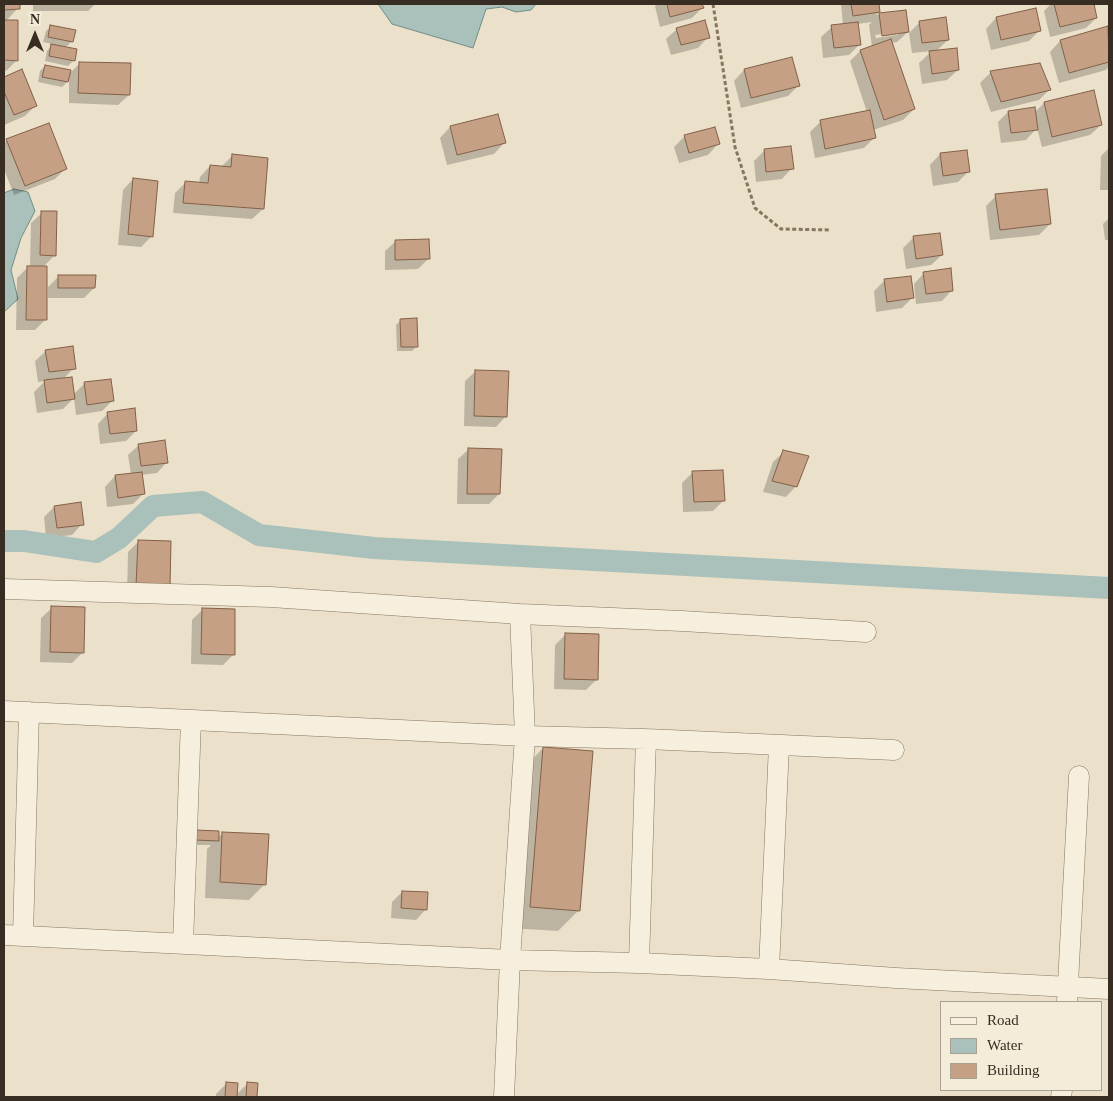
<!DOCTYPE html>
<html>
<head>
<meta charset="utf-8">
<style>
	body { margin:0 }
	#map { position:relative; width:1113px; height:1101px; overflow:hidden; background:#ebe1ca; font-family:"Times New Roman",serif }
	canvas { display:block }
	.frame { position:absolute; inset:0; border:5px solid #382d22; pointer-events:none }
	.legend { position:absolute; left:940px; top:1001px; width:162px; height:90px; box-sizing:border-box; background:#f3ecd9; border:1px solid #a8a090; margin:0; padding:6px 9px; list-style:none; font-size:15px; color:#382d22 }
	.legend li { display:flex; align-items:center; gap:10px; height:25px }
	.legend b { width:25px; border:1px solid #a8a090 }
	.north { position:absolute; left:10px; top:10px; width:50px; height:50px; -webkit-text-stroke:4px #f3ecd9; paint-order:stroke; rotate:0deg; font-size:14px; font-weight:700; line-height:20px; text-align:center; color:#382d22 }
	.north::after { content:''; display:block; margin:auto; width:18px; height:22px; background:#382d22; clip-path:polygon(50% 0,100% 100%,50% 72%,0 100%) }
</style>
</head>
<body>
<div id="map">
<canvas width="1113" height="1101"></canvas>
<div class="frame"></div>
<ul class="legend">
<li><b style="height:6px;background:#f6efdd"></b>Road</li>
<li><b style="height:14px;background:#aac0ba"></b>Water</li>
<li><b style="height:14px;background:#c5a084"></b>Building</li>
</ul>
<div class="north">N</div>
</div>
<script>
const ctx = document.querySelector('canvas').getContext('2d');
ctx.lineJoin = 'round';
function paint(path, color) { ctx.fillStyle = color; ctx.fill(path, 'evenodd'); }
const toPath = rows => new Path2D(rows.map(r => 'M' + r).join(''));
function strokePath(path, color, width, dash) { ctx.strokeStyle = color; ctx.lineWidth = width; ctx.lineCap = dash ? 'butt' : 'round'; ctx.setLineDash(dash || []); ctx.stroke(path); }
const water = toPath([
	[378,4,536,4,531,10,516,12,502,7,486,9,473,48,392,24,378,4],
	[14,189,28,192,35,211,21,238,11,270,18,299,4,312,4,193,14,189]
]);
paint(water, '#aac0ba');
strokePath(water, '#718e87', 1);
paint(toPath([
	[4,4,19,4,18,8,6,21,17,60,6,71,4,70],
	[33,4,95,4,88,11,33,11],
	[657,4,701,4,702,8,692,18,660,27,655,6],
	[841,4,878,4,879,12,876,15,905,11,908,32,897,42,891,43,914,109,903,120,873,130,874,138,864,148,815,158,810,132,820,122,867,112,850,61,860,51,872,47,869,25,872,22,857,24,860,44,849,55,823,58,821,37,832,27,843,25],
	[898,32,898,35,876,38,875,35],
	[1051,4,1093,4,1096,18,1086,28,1050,37,1044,11],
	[996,18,1039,31,1029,41,991,50,986,29],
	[920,22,948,40,935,52,958,70,947,80,922,84,919,63,932,51,912,53,909,33],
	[51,26,72,41,65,48,73,61,68,66,45,61,47,51,53,44,43,42,46,31],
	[1107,27,1109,35,1109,66,1106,70,1059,83,1050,52,1060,41],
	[677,29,708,37,698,48,671,55,666,39],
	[80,63,129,95,118,105,69,103,69,80,62,87,38,82,40,71,45,66,68,75],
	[744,70,798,86,788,96,741,108,734,81],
	[21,71,36,105,25,116,4,125,4,79],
	[991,72,1049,90,1039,100,991,112,980,83],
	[1044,103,1101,125,1090,135,1042,147,1037,128,1026,140,1001,143,998,122,1008,112,1034,113],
	[497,116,504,143,494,154,447,165,440,138,450,127],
	[685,136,718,144,708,155,679,163,674,147],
	[7,140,65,169,55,179,14,195,4,169,4,143],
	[790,147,792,168,782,179,756,182,754,161,764,151],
	[1109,148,1109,190,1100,190,1101,156],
	[940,154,968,172,958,182,933,186,930,165],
	[232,156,263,209,252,219,173,213,175,193,185,183,199,184,200,177,210,166,222,166],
	[133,179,152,236,141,247,118,245,123,190],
	[996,196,1050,224,1039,235,990,240,986,206],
	[42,213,55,255,43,267,45,320,35,330,16,330,17,278,28,267,30,267,31,223],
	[1109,218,1109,240,1105,240,1103,224],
	[914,237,942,255,931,265,906,269,903,248],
	[396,241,428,259,418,269,385,270,385,251],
	[924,273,952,290,942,301,916,304,914,284],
	[59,276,94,288,84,298,48,298,48,287],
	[884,281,912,298,902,308,876,312,874,291],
	[401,320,417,346,412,351,397,351,396,325],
	[46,351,74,368,63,379,73,395,84,384,112,401,102,411,76,415,74,398,63,409,37,413,34,392,45,381,38,382,35,361],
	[476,371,506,416,496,427,464,426,465,381],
	[108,413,136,431,126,441,100,444,98,424],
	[139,445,167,462,157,473,141,475,143,494,133,504,107,507,105,487,115,476,131,474,128,455],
	[469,449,499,494,489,504,457,504,458,459],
	[784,452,796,486,786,497,763,492,773,462],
	[692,473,724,500,713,511,683,512,682,483],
	[54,507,82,524,72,535,46,538,44,517],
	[138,542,170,543,127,596,128,552],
	[52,608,82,653,72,663,40,662,41,618],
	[202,610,233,655,223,665,191,664,192,620],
	[566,634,596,680,586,690,554,689,555,645],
	[543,748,579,910,558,931,510,928,522,770],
	[223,833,265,884,249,900,205,898,207,849,211,845,191,845,191,837,217,839],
	[402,892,426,909,416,920,391,918,392,902],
	[227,1083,236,1095,248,1083,257,1084,256,1097,216,1097,216,1094]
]), '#0003');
strokePath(toPath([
	[4,541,24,541,96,552,119,538,153,506,202,502,259,535,374,548,1109,588]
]), '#aac0ba', 22);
const building = toPath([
	[4,4,20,4,20,9,4,10,4,4],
	[667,4,702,4,704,8,670,17,667,4],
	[851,4,879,4,880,12,853,16,851,4],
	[1054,4,1094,4,1097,18,1060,27,1054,4],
	[1036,8,1041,31,1001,40,996,17,1036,8],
	[906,10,909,32,882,36,879,13,906,10],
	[946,17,949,40,922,43,919,21,946,17],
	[4,20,18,20,18,61,4,60,4,20],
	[705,20,710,38,681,45,676,28,705,20],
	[858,22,861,45,834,48,831,25,858,22],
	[50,25,76,30,73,42,48,37,50,25],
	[1108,26,1109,62,1069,73,1060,40,1108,26],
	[891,39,915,109,884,120,860,50,891,39],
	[51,44,77,49,75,61,49,56,51,44],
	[957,48,959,70,932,74,929,51,957,48],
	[792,57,800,86,751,98,744,69,792,57],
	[79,62,131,63,130,95,78,93,79,62],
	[1040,63,1051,90,1001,102,990,71,1040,63],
	[45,65,71,70,68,82,42,77,45,65],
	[22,69,37,106,14,115,4,92,4,77,22,69],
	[1094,90,1102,125,1052,137,1044,102,1094,90],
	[1035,107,1038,130,1011,133,1008,111,1035,107],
	[870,110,876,138,825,149,820,120,870,110],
	[498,114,506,143,457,155,450,126,498,114],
	[49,123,67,169,25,186,6,139,49,123],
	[715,127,720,144,689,153,684,135,715,127],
	[791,146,794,169,766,172,764,149,791,146],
	[967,150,970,172,943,176,940,153,967,150],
	[232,154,268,158,264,209,183,203,185,181,208,183,210,165,231,167,232,154],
	[133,178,158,181,153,237,128,234,133,178],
	[1047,189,1051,224,1000,230,995,194,1047,189],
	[41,211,57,211,56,256,40,255,41,211],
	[940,233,943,255,916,259,913,236,940,233],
	[429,239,430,259,395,260,395,240,429,239],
	[27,266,47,266,47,320,26,320,27,266],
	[951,268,953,291,926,294,923,272,951,268],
	[58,275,96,275,95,288,58,288,58,275],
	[911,276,914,298,887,302,884,279,911,276],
	[417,318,418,347,401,347,400,319,417,318],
	[73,346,76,369,49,372,45,350,73,346],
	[475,370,509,371,507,417,474,416,475,370],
	[72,377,75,399,47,403,44,380,72,377],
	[111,379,114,401,87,405,84,382,111,379],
	[135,408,137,431,110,434,107,412,135,408],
	[165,440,168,463,141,466,138,444,165,440],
	[468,448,502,449,500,494,467,494,468,448],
	[783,450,809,456,797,487,772,481,783,450],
	[723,470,725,501,694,502,692,471,723,470],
	[142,472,145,494,118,498,115,475,142,472],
	[81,502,84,525,57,528,54,506,81,502],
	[138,540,171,541,170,587,136,586,138,540],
	[51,606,85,607,84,653,50,652,51,606],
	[202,608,235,609,235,655,201,654,202,608],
	[565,633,599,634,598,680,564,679,565,633],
	[543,747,593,751,580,911,530,907,543,747],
	[195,830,219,831,219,841,195,840,195,830],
	[222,832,269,834,266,885,220,882,222,832],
	[402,891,428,892,427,910,401,908,402,891],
	[226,1082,238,1083,237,1097,225,1097,226,1082],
	[247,1082,258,1083,257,1097,246,1097,247,1082]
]);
paint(building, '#c5a084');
strokePath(building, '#826048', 1);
const street = toPath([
	[4,589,271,597,520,614,682,621,866,632],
	[4,711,525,736,646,739,894,750],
	[4,935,510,960,639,963,769,969,896,978,1109,989],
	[23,936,29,712],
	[183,944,191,720],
	[639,963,646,739],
	[769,969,779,745],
	[1067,1002,1079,776],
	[504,1097,510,960,525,736,520,614],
	[1061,1097,1062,1090]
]);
strokePath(street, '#867560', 21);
strokePath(toPath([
	[713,4,735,147,755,208,781,229,831,230]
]), '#867560', 3, [4, 2.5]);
strokePath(street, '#f6efdd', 20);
</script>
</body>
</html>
